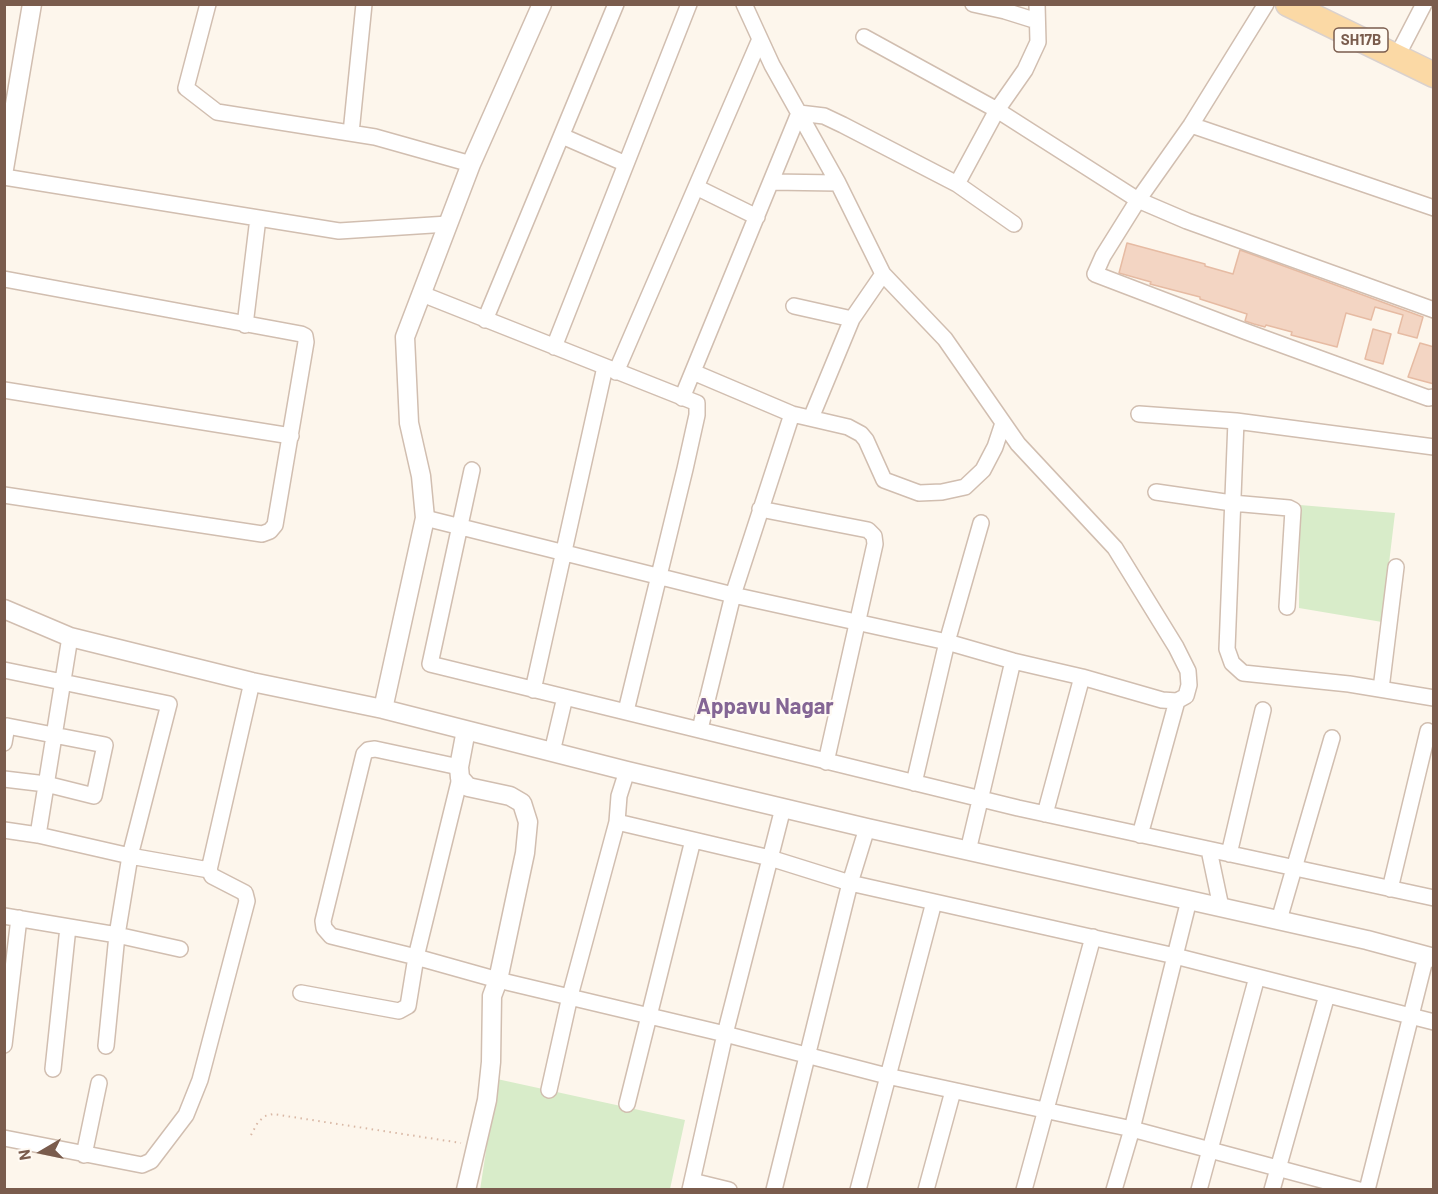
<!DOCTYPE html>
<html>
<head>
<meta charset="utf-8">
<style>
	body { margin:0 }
	#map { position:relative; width:1438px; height:1194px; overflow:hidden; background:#fdf6ec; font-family:Barlow,sans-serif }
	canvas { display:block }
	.frame { position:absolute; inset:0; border:6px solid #7a5c4d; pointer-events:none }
	.north { position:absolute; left:12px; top:1122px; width:60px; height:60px; -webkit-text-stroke:4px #fffaf3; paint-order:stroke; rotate:261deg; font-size:16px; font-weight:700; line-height:24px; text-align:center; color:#7a5c4d }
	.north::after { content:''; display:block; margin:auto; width:21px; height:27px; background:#7a5c4d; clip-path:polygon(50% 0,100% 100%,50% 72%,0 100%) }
</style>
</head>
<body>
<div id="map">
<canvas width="1438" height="1194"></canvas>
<div class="frame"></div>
<div class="north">N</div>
</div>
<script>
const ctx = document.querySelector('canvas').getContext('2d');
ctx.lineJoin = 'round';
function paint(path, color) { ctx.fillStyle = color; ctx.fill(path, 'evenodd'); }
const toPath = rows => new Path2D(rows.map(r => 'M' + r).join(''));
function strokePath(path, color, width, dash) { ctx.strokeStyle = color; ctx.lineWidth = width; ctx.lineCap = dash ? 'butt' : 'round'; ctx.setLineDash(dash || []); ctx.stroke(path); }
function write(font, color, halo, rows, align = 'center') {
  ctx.font = font + ' Barlow,sans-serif'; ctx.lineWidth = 4.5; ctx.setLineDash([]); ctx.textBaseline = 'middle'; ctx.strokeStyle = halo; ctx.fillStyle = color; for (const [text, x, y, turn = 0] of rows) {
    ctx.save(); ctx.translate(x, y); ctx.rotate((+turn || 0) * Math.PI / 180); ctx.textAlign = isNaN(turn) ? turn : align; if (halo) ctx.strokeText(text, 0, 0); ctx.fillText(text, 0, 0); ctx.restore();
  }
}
paint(toPath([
	[1300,505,1395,513,1382,622,1299,608],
	[497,1079,685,1120,670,1189,480,1190]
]), '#d8ecc9');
const building = toPath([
	[1127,243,1205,264,1205,266,1233,274,1240,250,1423,317,1417,338,1398,333,1403,315,1375,307,1371,320,1346,313,1337,347,1291,335,1292,332,1266,325,1265,327,1254,324,1245,321,1247,314,1200,299,1200,297,1150,284,1151,282,1119,273,1127,243],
	[1373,329,1391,334,1383,364,1365,359,1373,329],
	[1420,343,1434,347,1434,384,1408,377,1420,343]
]);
paint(building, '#f3d5c3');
strokePath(building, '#e6bba3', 1.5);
const minor = toPath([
	[208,4,186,88,217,112,375,137,471,164],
	[973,4,1005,11,1037,21],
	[1266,4,1191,125,1138,200,1103,256,1095,274,1247,332,1428,398,1434,397],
	[864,37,997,110,1138,200,1187,221,1434,310],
	[1396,58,1424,4],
	[1191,125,1434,208],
	[351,133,364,4],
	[562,136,626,164],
	[4,177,339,231,448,224],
	[771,182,838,183],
	[957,184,997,110,1025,70,1038,42,1037,4],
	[696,187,757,217],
	[4,279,301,334,305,336,306,342,275,525,270,531,262,534,4,495],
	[422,294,697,403,697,415,685,469,626,711],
	[794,306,852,319],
	[485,320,616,4],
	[245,325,258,218],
	[554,347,689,4],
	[616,372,760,39],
	[693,372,792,414,848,427,861,434,866,440,884,480,919,493,942,492,965,487,983,470,995,447,1003,423],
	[4,390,291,436],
	[682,398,799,113,824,116,843,125,957,184,1014,224],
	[1139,414,1236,421],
	[811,418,852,319,883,274],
	[1434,447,1236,421,1227,649,1232,663,1243,673,1349,684,1434,698],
	[472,470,430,664,1018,808,1434,898],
	[1156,492,1232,503,1289,508,1293,510,1287,607],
	[760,509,868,530,874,536,875,544,826,762],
	[425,518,733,595,947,642,1013,661,1082,677,1162,700,1177,701,1186,696,1189,685,1188,671,1176,647,1115,548,1018,444,945,339,883,274,838,183,772,65,744,4],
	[4,670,169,704,130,856,117,935,4,916],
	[1381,689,1396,567],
	[533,690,605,367],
	[700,729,733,595,792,414],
	[4,743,7,726,105,745,94,796,46,784,4,779],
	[552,752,565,697],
	[627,771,619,796,617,822,770,858,850,883,774,1190],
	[460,778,416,957,498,980,725,1034,887,1076,1132,1129,1359,1190],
	[914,783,947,642,981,523],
	[1045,814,1082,677],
	[867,828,850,883,1175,956,1189,900],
	[4,830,38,835,130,856,209,870],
	[38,835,70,637],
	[1140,835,1177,701],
	[1209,850,1221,907],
	[968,851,1013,661],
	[1229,854,1263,710],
	[1390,889,1428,731],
	[1279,920,1332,738],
	[301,993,399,1011,408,1006,416,957,331,936,324,928,323,921,364,754,368,750,375,749,459,767],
	[4,1045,19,918],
	[106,1046,117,935,180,949],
	[53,1069,68,927],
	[549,1090,570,996,617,822],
	[627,1104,693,840],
	[4,1138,142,1165,151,1161,186,1115,200,1080,247,901,245,893,212,876,209,870,252,682],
	[84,1155,99,1083],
	[692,1181,729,1190],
	[690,1190,725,1034,783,808],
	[858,1190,934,902],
	[926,1190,953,1091],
	[1024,1190,1093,937],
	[1114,1190,1132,1129,1175,956,1434,1022],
	[1199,1190,1257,977],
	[1272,1190,1327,995],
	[1367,1190,1426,956]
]);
const tertiary = toPath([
	[4,169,32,4],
	[4,609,70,637,252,682,383,709,627,771,867,828,1367,940,1434,958],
	[383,709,425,518,421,476,409,423,405,337,471,164,542,4],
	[466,1190,487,1100,491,1062,492,996,498,980,525,853,528,822,522,803,510,796,468,787,460,778,459,767,466,730]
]);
const primary = toPath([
	[1288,4,1434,75]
]);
strokePath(minor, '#d1beb0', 18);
strokePath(tertiary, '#d1beb0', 21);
strokePath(primary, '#dad1cd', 27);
strokePath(toPath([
	[251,1135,258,1122,265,1116,273,1114,461,1143]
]), '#d9b8a5', 2, [1.5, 4.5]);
strokePath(minor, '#fff', 15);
strokePath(tertiary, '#fff', 18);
strokePath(primary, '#fbd9a5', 24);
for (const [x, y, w] of [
	[1361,40,54]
]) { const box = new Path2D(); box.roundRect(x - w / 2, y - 12, w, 24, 4.5); ctx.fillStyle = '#fffaf3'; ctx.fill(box); strokePath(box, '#7a5c4d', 1.5); }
write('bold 15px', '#7a5c4d', null, [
	["SH17B",1361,40]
]);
write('bold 22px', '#846695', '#fffaf3', [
	["Appavu Nagar",765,707]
]);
</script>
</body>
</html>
